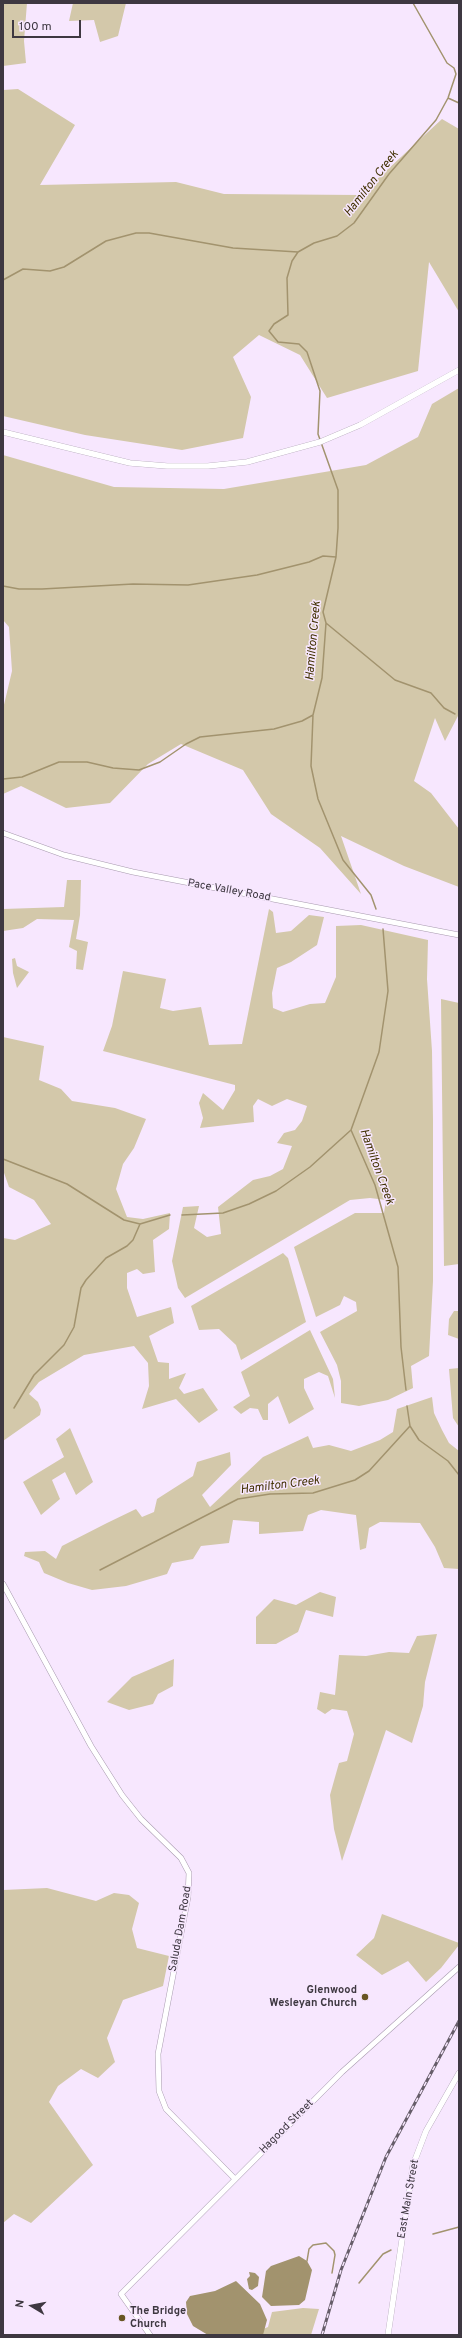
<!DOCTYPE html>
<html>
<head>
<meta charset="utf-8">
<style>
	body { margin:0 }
	#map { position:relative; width:462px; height:2338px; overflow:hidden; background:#f7e7fe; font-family:Overpass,sans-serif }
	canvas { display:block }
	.frame { position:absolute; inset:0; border:4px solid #3e3841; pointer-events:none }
	.north { position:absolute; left:12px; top:2286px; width:40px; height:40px; -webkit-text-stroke:3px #f7e7fe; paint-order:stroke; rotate:280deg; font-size:11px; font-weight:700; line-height:16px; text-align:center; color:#3e3841 }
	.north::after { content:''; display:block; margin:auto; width:14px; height:18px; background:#3e3841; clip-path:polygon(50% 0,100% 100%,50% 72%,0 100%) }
	.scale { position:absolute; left:12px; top:20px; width:69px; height:18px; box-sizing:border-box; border:2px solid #3e3841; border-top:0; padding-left:5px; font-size:12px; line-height:14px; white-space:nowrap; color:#3e3841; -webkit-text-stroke:3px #f7e7fe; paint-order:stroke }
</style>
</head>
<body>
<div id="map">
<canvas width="462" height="2338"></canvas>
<div class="frame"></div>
<div class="north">N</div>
<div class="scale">100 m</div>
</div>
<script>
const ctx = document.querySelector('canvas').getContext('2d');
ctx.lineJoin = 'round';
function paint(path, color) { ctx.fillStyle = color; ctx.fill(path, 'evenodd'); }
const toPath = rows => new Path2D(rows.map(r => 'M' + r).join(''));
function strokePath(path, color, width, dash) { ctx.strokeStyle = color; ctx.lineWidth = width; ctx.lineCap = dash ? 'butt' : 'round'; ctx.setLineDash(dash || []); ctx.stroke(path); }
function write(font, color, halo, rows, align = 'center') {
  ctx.font = font + ' Overpass,sans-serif'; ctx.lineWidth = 3; ctx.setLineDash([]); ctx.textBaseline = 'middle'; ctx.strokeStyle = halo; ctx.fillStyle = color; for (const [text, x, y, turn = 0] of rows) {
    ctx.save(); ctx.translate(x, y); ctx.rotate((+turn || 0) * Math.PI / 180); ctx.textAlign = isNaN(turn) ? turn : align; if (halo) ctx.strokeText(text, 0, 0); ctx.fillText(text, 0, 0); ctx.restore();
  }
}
paint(toPath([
	[3,3,27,3,24,41,26,63,3,66],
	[73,3,126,3,118,36,100,42,94,20,69,21],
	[18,89,75,125,40,185,176,182,224,194,360,195,442,119,459,129,459,312,429,262,418,371,327,398,300,355,259,335,233,357,251,397,243,438,182,450,85,435,3,416,3,90],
	[459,388,459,714,445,741,435,718,414,781,431,793,459,829,459,887,404,866,341,836,361,894,320,848,271,814,243,770,181,744,148,764,110,803,66,808,21,786,3,794,3,709,12,671,9,627,3,620,3,455,114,487,224,489,366,465,418,437,432,404],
	[67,880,81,880,80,915,76,939,88,942,83,970,76,969,77,951,69,947,74,920,37,919,23,928,3,931,3,909,64,907],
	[269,909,273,912,276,933,291,931,309,915,324,917,317,945,291,962,277,968,272,993,273,1008,283,1012,310,1004,325,1003,336,977,336,926,361,925,428,940,427,979,432,1051,433,1120,433,1281,429,1356,411,1366,413,1388,388,1400,359,1406,341,1403,341,1381,337,1365,320,1332,357,1311,356,1302,344,1296,340,1305,316,1317,294,1247,355,1213,384,1213,386,1200,370,1198,350,1200,185,1298,178,1288,172,1261,183,1207,199,1206,194,1228,207,1237,221,1234,218,1207,253,1180,270,1176,283,1169,292,1146,277,1143,284,1133,295,1130,302,1121,307,1106,287,1099,272,1106,258,1099,253,1106,254,1122,200,1128,203,1118,199,1103,203,1093,223,1110,235,1090,235,1085,103,1051,112,1026,123,971,166,979,160,1008,173,1011,201,1007,209,1045,242,1044],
	[15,958,17,966,29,972,17,988,13,973,12,959],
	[441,999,459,1003,459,1264,444,1266],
	[3,1037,44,1046,39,1080,61,1089,72,1101,115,1108,146,1119,134,1148,123,1164,116,1189,127,1217,143,1219,170,1213,169,1229,153,1240,155,1272,143,1274,137,1269,127,1273,127,1288,137,1317,171,1307,174,1323,149,1336,158,1362,169,1363,169,1379,186,1373,179,1388,184,1394,203,1388,218,1410,199,1423,176,1399,142,1409,149,1386,148,1363,134,1346,84,1355,39,1382,29,1394,38,1402,41,1410,40,1415,3,1441,3,1238,15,1240,51,1224,34,1200,9,1187,3,1170],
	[283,1253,288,1258,306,1322,241,1360,236,1345,219,1329,199,1330,191,1306],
	[454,1311,459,1311,459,1339,448,1335,449,1319],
	[310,1330,333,1379,335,1398,328,1376,319,1372,304,1379,304,1388,314,1409,289,1424,278,1396,268,1404,268,1420,263,1420,258,1409,250,1408,241,1414,233,1407,250,1396,241,1372],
	[459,1368,459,1427,453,1418,449,1369],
	[432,1397,434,1413,442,1430,449,1443,459,1451,459,1569,444,1568,435,1547,420,1523,380,1522,369,1528,366,1548,360,1550,356,1515,321,1510,308,1515,303,1531,259,1534,259,1522,233,1520,229,1543,201,1546,193,1559,172,1563,167,1574,126,1586,92,1590,68,1583,44,1573,39,1562,24,1556,25,1552,45,1551,56,1559,62,1546,107,1523,136,1509,142,1517,154,1512,157,1499,193,1476,197,1462,230,1452,231,1465,202,1495,210,1507,263,1457,308,1436,313,1448,329,1445,351,1451,380,1440,393,1432,397,1409],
	[70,1428,93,1482,76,1495,65,1472,52,1480,60,1499,41,1515,23,1482,64,1457,56,1439],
	[320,1592,336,1597,333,1617,306,1610,298,1632,276,1644,256,1644,256,1617,274,1599,296,1605],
	[437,1634,425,1682,423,1706,412,1743,386,1730,342,1861,334,1829,330,1795,339,1763,347,1761,354,1734,347,1711,332,1709,325,1714,317,1709,320,1692,335,1695,339,1655,366,1656,389,1652,409,1653,417,1636],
	[174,1659,173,1686,158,1694,153,1704,129,1710,107,1702,132,1677],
	[47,1888,96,1901,114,1893,129,1895,139,1903,132,1929,137,1948,169,1956,163,1986,123,2000,107,2038,115,2062,98,2078,81,2069,58,2086,49,2102,93,2165,31,2223,14,2214,3,2223,3,1890],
	[382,1914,459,1943,459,1945,441,1968,426,1982,408,1961,382,1975,356,1955,374,1938],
	[303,2308,319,2309,311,2335,255,2335,256,2332,268,2327,272,2312]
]), '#d3c8aa');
paint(toPath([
	[299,2256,307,2261,312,2270,305,2300,299,2305,271,2306,262,2297,266,2271,271,2266],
	[249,2272,255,2273,259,2277,258,2286,252,2290,249,2289,247,2279,250,2276],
	[236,2281,260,2304,267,2320,263,2335,208,2335,193,2326,187,2314,186,2302,190,2296,215,2291]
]), '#a2936e');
strokePath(toPath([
	[448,98,459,103],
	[3,280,23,269,50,271,64,267,106,241,136,233,149,233,233,248,298,252],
	[3,586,19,589,42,589,133,584,188,585,257,575,309,562,323,556,336,557],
	[326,623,395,680,431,693,444,708,455,714],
	[3,779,22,777,59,762,87,762,113,768,139,770,160,762,186,744,200,737,274,729,302,721,313,715],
	[376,909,371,895,343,860,318,799,311,766,313,715,322,678,326,623,323,612,336,557,338,528,338,490,318,434,320,391,307,352,299,344,278,342,269,331,274,324,288,315,287,278,292,261,298,252,314,243,337,236,354,223,389,174,436,120,448,98,456,74,454,68,447,63,413,3],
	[351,1130,375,1185,398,1267,401,1347,406,1390],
	[3,1159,67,1184,124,1220,140,1224,170,1215],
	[182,1215,223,1213,249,1204,276,1191,310,1167,351,1130,379,1052,388,991,383,929],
	[407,1406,410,1426,419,1440,448,1461,459,1475],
	[14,1408,34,1375,64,1345,74,1327,81,1288,86,1280,106,1258,127,1246,133,1240,140,1224],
	[100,1570,238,1499,270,1494,313,1493,355,1480,369,1471,410,1426],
	[433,2234,459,2227],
	[307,2261,309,2249,313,2245,326,2243,334,2251,335,2255,332,2273],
	[359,2283,383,2254,391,2250]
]), '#a2936e', 1.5);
const tertiary = toPath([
	[3,833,64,855,133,872,459,935],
	[3,1584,91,1746,122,1795,141,1819,181,1858,189,1873,188,1897,158,2054,159,2091,166,2109,235,2179],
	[150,2335,121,2294,342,2072,459,1967]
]);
const secondary = toPath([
	[3,432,130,463,167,466,208,466,247,462,320,442,360,425,459,370],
	[388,2335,413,2165,426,2131,459,2073]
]);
strokePath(tertiary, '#a89aaf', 6);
strokePath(secondary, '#a89aaf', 6);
strokePath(tertiary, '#fff', 5);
strokePath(secondary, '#fff', 5.5);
const rail = toPath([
	[322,2335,341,2270,386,2157,459,2021]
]);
strokePath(rail, '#665d69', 3);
strokePath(rail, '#f7e7fe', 1.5, [4.5]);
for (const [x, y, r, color] of [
	[365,1997,4,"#685523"],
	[122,2318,4,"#685523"]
]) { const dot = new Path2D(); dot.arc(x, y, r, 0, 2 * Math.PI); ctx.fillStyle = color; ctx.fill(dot); strokePath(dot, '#f7e7fe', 1.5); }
write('11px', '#3e3841', '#f7e7fe', [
	["Pace Valley Road",229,891,10],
	["Saluda Dam Road",181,1929,-80],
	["Hagood Street",287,2127,-45],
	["East Main Street",409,2199,-80]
]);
write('bold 11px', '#3e3841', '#f7e7fe', [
	["Glenwood",357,1991],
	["Wesleyan Church",357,2004],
	["The Bridge",130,2312,"left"],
	["Church",130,2325,"left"]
], 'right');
write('italic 12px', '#403000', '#f7e7fe', [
	["Hamilton Creek",372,184,-52],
	["Hamilton Creek",314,641,-85],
	["Hamilton Creek",376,1167,70],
	["Hamilton Creek",280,1486,-7]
]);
</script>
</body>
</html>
